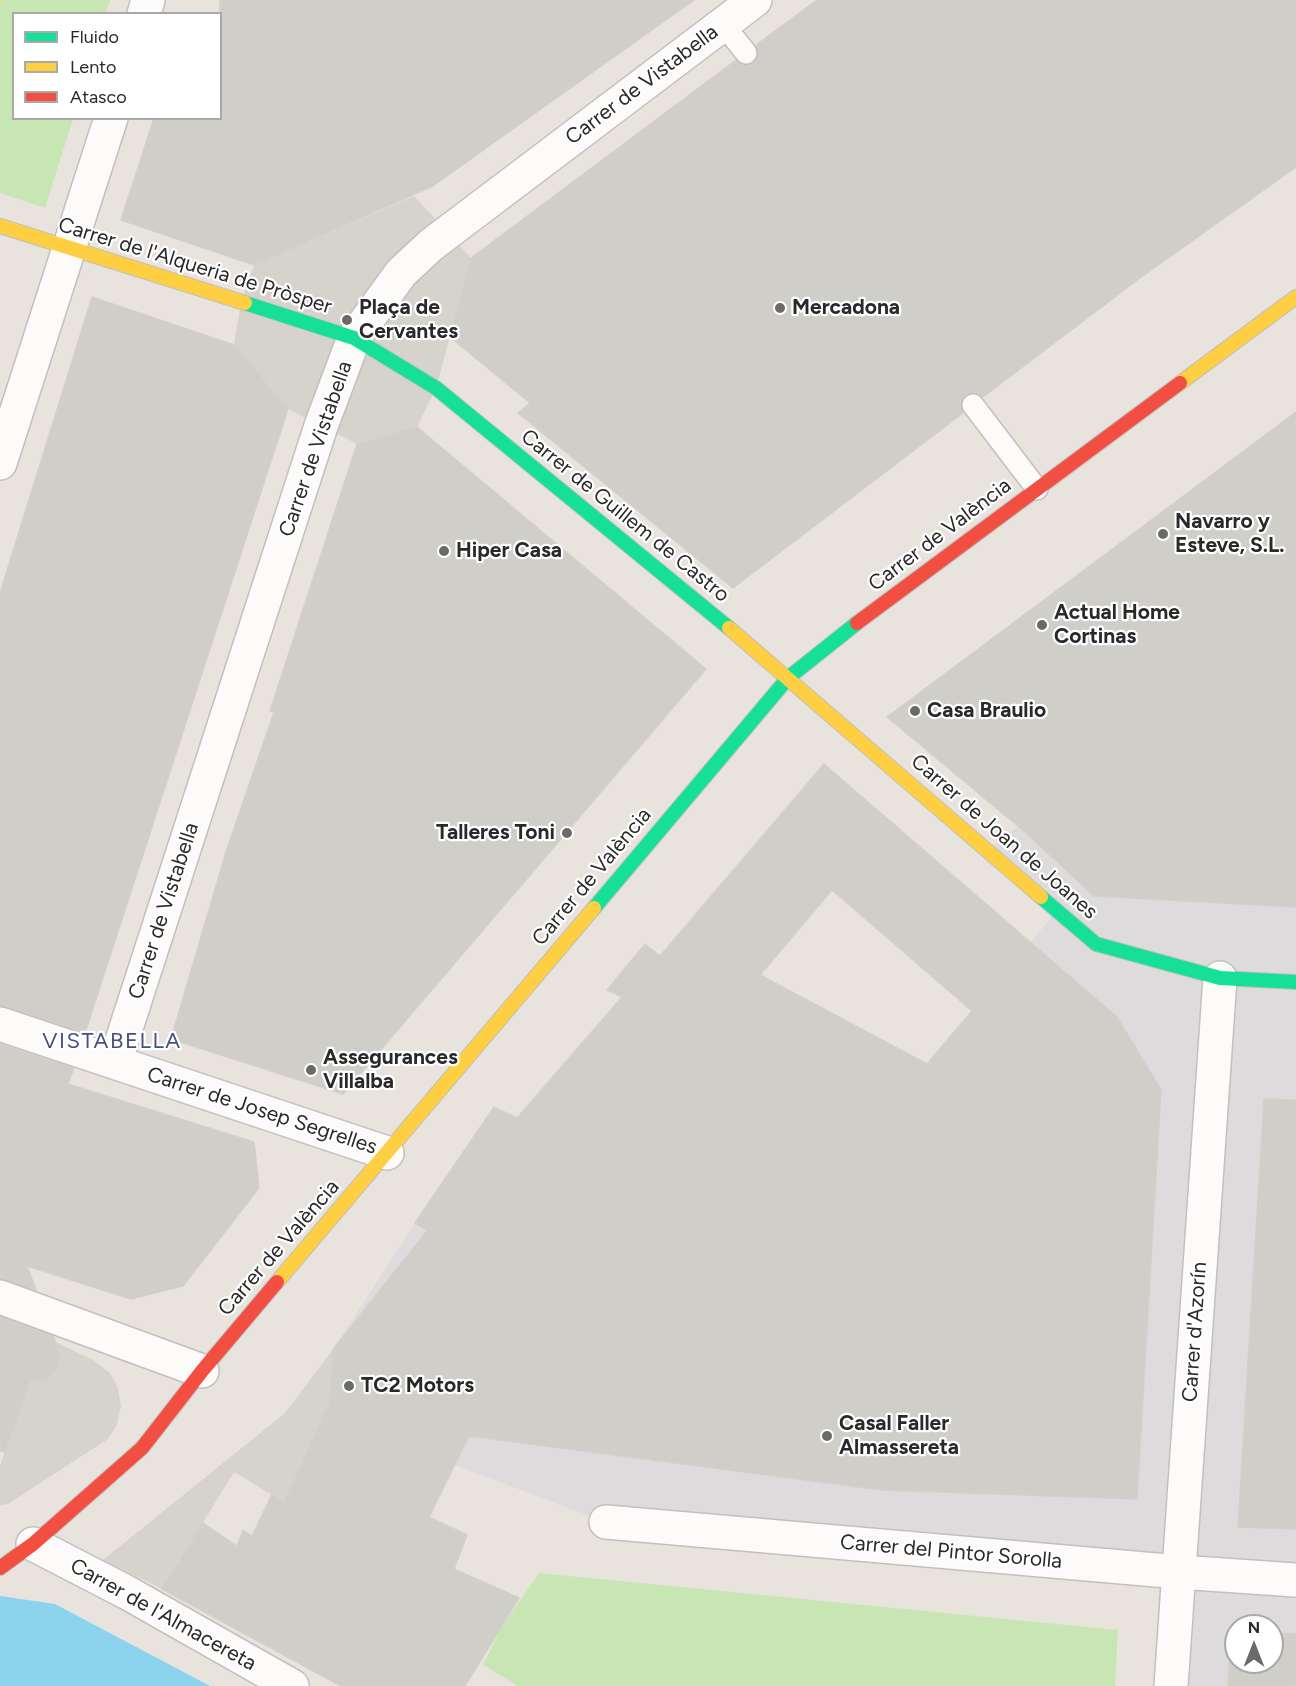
<!DOCTYPE html>
<html>
<head>
<meta charset="utf-8">
<style>
	body { margin:0 }
	#map { position:relative; width:1296px; height:1686px; overflow:hidden; background:#e8e4dd; font-family:Figtree,sans-serif }
	canvas { display:block }
	.legend { position:absolute; left:12px; top:12px; width:210px; height:108px; box-sizing:border-box; background:#fff; border:2px solid #a9a9a9; margin:0; padding:8px 10px; list-style:none; font-size:18px; color:#292929 }
	.legend li { display:flex; align-items:center; gap:12px; height:30px }
	.legend b { width:30px; border:2px solid #a9a9a9 }
	.north { position:absolute; left:1224px; top:1614px; width:60px; height:60px; box-sizing:border-box; background:#fff; border:2px solid #a9a9a9; border-radius:50%; rotate:0deg; font-size:16px; font-weight:700; line-height:24px; text-align:center; color:#292929 }
	.north::after { content:''; display:block; margin:auto; width:21px; height:27px; background:#6c6a68; clip-path:polygon(50% 0,100% 100%,50% 72%,0 100%) }
</style>
</head>
<body>
<div id="map">
<canvas width="1296" height="1686"></canvas>
<ul class="legend">
<li><b style="height:8px;background:#16e098"></b>Fluido</li>
<li><b style="height:8px;background:#ffcf43"></b>Lento</li>
<li><b style="height:8px;background:#f24e42"></b>Atasco</li>
</ul>
<div class="north">N</div>
</div>
<script>
const ctx = document.querySelector('canvas').getContext('2d');
ctx.lineJoin = 'round';
function paint(path, color) { ctx.fillStyle = color; ctx.fill(path, 'evenodd'); }
const toPath = rows => new Path2D(rows.map(r => 'M' + r).join(''));
function strokePath(path, color, width, dash) { ctx.strokeStyle = color; ctx.lineWidth = width; ctx.lineCap = dash ? 'butt' : 'round'; ctx.setLineDash(dash || []); ctx.stroke(path); }
function write(font, color, halo, rows, align = 'center') {
  ctx.font = font + ' Figtree,sans-serif'; ctx.lineWidth = 4.5; ctx.setLineDash([]); ctx.textBaseline = 'middle'; ctx.strokeStyle = halo; ctx.fillStyle = color; for (const [text, x, y, turn = 0] of rows) {
    ctx.save(); ctx.translate(x, y); ctx.rotate((+turn || 0) * Math.PI / 180); ctx.textAlign = isNaN(turn) ? turn : align; if (halo) ctx.strokeText(text, 0, 0); ctx.fillText(text, 0, 0); ctx.restore();
  }
}
paint(toPath([
	[1296,619,1296,1686,1171,1686,1178,1573,606,1522,327,1417,334,1348,415,1223,454,1251,834,1015,928,1063,1057,911,986,850],
	[1236,1626,1272,1626,1272,1662,1236,1662]
]), '#dedbdd');
paint(toPath([
	[0,0,110,0,106,13,14,14,14,118,73,119,45,208,0,193],
	[539,1573,1118,1630,1115,1686,518,1686,483,1665,500,1630]
]), '#c8e6b4');
paint(toPath([
	[414,196,471,258,436,388,417,427,357,444,288,409,234,345,241,302,254,265],
	[54,1341,93,1360,110,1373,118,1388,121,1406,117,1425,108,1439,8,1504,0,1505,0,1466,31,1379,44,1383],
	[334,1348,327,1417,312,1441,284,1502,234,1472,162,1589,103,1560,285,1413]
]), '#d6d2cc');
paint(toPath([
	[0,1596,55,1604,210,1686,0,1686]
]), '#8cd3ee');
const building = toPath([
	[220,0,694,0,433,186,254,265,121,220,154,118,220,118,220,0],
	[817,0,1296,0,1296,167,1140,278,983,397,977,393,966,395,961,401,963,413,733,588,518,413,530,403,450,337,471,258,736,60,742,65,753,63,758,57,756,45,817,0],
	[92,297,234,345,288,409,85,1033,0,1006,0,593,92,297],
	[1296,412,1296,907,1094,896,1025,832,887,717,1296,412],
	[417,427,706,669,343,1094,171,1039,226,852,274,712,270,711,357,444,417,427],
	[824,764,1117,1017,1161,1090,1137,1499,882,1490,469,1436,429,1517,467,1535,454,1569,519,1598,465,1686,341,1686,162,1589,203,1523,237,1546,243,1530,252,1536,272,1494,284,1502,329,1404,334,1348,427,1231,415,1223,494,1107,517,1118,622,997,607,990,645,944,660,956,824,764],
	[832,890,972,1011,927,1064,760,975,832,890],
	[0,1044,74,1068,68,1084,254,1142,259,1188,183,1286,131,1299,27,1266,36,1290,0,1279,0,1044],
	[1264,1099,1296,1100,1296,1529,1238,1527,1264,1099],
	[0,1317,53,1336,60,1355,56,1371,44,1383,31,1379,5,1452,0,1451,0,1317],
	[1231,1631,1236,1631,1236,1662,1272,1662,1272,1633,1296,1634,1296,1686,1228,1686,1231,1631]
]);
paint(building, '#d0cec9');
strokePath(building, '#d3d0ca', 1.5);
const lane = toPath([
	[723,24,746,53],
	[973,405,1037,489]
]);
const street = toPath([
	[144,14,148,0],
	[0,463,111,118],
	[0,1024,387,1153],
	[115,1062,321,426,354,338,401,273,431,245,755,0],
	[0,1297,202,1371],
	[606,1522,1179,1572,1296,1580],
	[33,1544,126,1592,292,1686],
	[1171,1686,1220,978]
]);
const fast = toPath([
	[245,303,354,338,436,388,729,628],
	[1041,897,1096,944,1220,978,1296,982],
	[594,908,788,678,857,623]
]);
const slow = toPath([
	[0,226,245,303],
	[1180,383,1296,297],
	[729,628,1041,897],
	[277,1282,594,908]
]);
const jam = toPath([
	[857,623,1180,383],
	[0,1568,33,1544,142,1448,202,1371,277,1282]
]);
strokePath(lane, '#c1c0bf', 24);
strokePath(street, '#c1c0bf', 36);
strokePath(fast, '#c1c0bf', 16);
strokePath(slow, '#c1c0bf', 16);
strokePath(jam, '#c1c0bf', 16);
strokePath(lane, '#fcfbfa', 21);
strokePath(street, '#fcfbfa', 33);
strokePath(fast, '#16e098', 14);
strokePath(slow, '#ffcf43', 14);
strokePath(jam, '#f24e42', 14);
for (const [x, y, r, color] of [
	[780,308,6,"#6c6a68"],
	[347,320,6,"#6c6a68"],
	[1163,534,6,"#6c6a68"],
	[444,551,6,"#6c6a68"],
	[1042,625,6,"#6c6a68"],
	[915,711,6,"#6c6a68"],
	[567,833,6,"#6c6a68"],
	[311,1070,6,"#6c6a68"],
	[349,1386,6,"#6c6a68"],
	[827,1436,6,"#6c6a68"]
]) { const dot = new Path2D(); dot.arc(x, y, r, 0, 2 * Math.PI); ctx.fillStyle = color; ctx.fill(dot); strokePath(dot, '#fff', 2); }
write('21px', '#292929', '#fff', [
	["Carrer de Vistabella",642,85,-37],
	["Carrer de l'Alqueria de Pròsper",195,266,17],
	["Carrer de Vistabella",316,449,-71],
	["Carrer de Guillem de Castro",625,516,39],
	["Carrer de València",940,535,-37],
	["Carrer de Joan de Joanes",1004,837,41],
	["Carrer de València",592,877,-50],
	["Carrer de Vistabella",164,911,-72],
	["Carrer de Josep Segrelles",262,1111,18],
	["Carrer de València",279,1248,-49],
	["Carrer d'Azorín",1195,1332,-86],
	["Carrer del Pintor Sorolla",951,1552,5],
	["Carrer de l'Almacereta",163,1615,29]
]);
write('bold 21px', '#292929', '#fff', [
	["Plaça de",359,308],
	["Cervantes",359,332],
	["Mercadona",792,308],
	["Navarro y",1175,522],
	["Esteve, S.L.",1175,546],
	["Hiper Casa",456,551],
	["Actual Home",1054,613],
	["Cortinas",1054,637],
	["Casa Braulio",927,711],
	["Talleres Toni",555,833,"right"],
	["Assegurances",323,1058],
	["Villalba",323,1082],
	["TC2 Motors",361,1386],
	["Casal Faller",839,1424],
	["Almassereta",839,1448]
], 'left');
ctx.letterSpacing = '1.5px';
write('22px', '#474f7c', '#fff', [
	["VISTABELLA",112,1042]
]);
ctx.letterSpacing = '0px';
</script>
</body>
</html>
